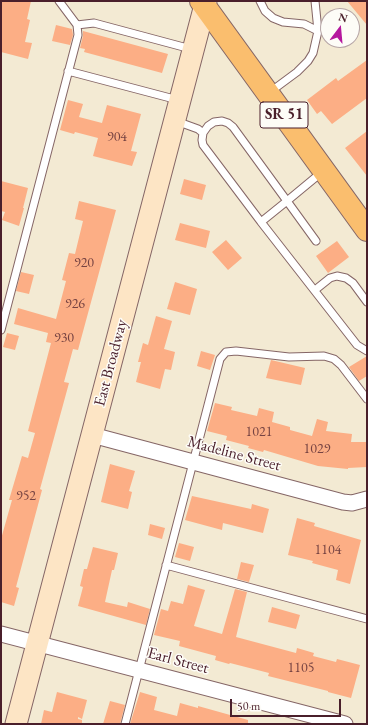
<!DOCTYPE html>
<html>
<head>
<meta charset="utf-8">
<style>
	body { margin:0 }
	#map { position:relative; width:368px; height:725px; overflow:hidden; background:#f3ead3; font-family:"EB Garamond",serif }
	canvas { display:block }
	.frame { position:absolute; inset:0; border:2px solid #4a1f2b; pointer-events:none }
	.north { position:absolute; left:320px; top:8px; width:40px; height:40px; box-sizing:border-box; background:#fdfcf7; border:1px solid #b5a4a5; border-radius:50%; rotate:16deg; font-size:11px; font-weight:700; line-height:16px; text-align:center; color:#4a1f2b }
	.north::after { content:''; display:block; margin:auto; width:14px; height:18px; background:#b5179e; clip-path:polygon(50% 0,100% 100%,50% 72%,0 100%) }
	.scale { position:absolute; left:230px; top:699px; width:111px; height:18px; box-sizing:border-box; border:2px solid #4a1f2b; border-top:0; padding-left:5px; font-size:12px; line-height:14px; white-space:nowrap; color:#4a1f2b; -webkit-text-stroke:3px #fdfcf7; paint-order:stroke }
</style>
</head>
<body>
<div id="map">
<canvas width="368" height="725"></canvas>
<div class="frame"></div>
<div class="north">N</div>
<div class="scale">50 m</div>
</div>
<script>
const ctx = document.querySelector('canvas').getContext('2d');
ctx.lineJoin = 'round';
function paint(path, color) { ctx.fillStyle = color; ctx.fill(path, 'evenodd'); }
const toPath = rows => new Path2D(rows.map(r => 'M' + r).join(''));
function strokePath(path, color, width, dash) { ctx.strokeStyle = color; ctx.lineWidth = width; ctx.lineCap = dash ? 'butt' : 'round'; ctx.setLineDash(dash || []); ctx.stroke(path); }
function write(font, color, halo, rows, align = 'center') {
  ctx.font = font + ' "EB Garamond",serif'; ctx.lineWidth = 3; ctx.setLineDash([]); ctx.textBaseline = 'middle'; ctx.strokeStyle = halo; ctx.fillStyle = color; for (const [text, x, y, turn = 0] of rows) {
    ctx.save(); ctx.translate(x, y); ctx.rotate((+turn || 0) * Math.PI / 180); ctx.textAlign = isNaN(turn) ? turn : align; if (halo) ctx.strokeText(text, 0, 0); ctx.fillText(text, 0, 0); ctx.restore();
  }
}
paint(toPath([
	[1,1,31,1,27,19,30,20,25,42,32,43,28,59,1,52],
	[347,1,367,1,367,25],
	[56,25,72,29,73,35,70,45,52,41],
	[83,31,168,54,162,73,84,52,85,49,80,48,83,36],
	[367,60,367,98,332,124,321,111,317,114,307,100,336,78,338,81],
	[68,100,83,104,79,117,102,123,107,105,141,114,131,151,137,152,132,166,93,156,98,138,75,132,74,134,60,130],
	[367,131,367,176,345,148],
	[184,179,206,185,202,200,180,194],
	[1,181,28,188,23,208,24,208,19,226,2,220,5,212,1,211],
	[79,201,116,210,78,350,73,349,64,382,69,383,40,489,42,490,16,587,19,588,14,606,1,602,1,539,12,500,9,500,22,456,28,458,35,433,28,431,51,343,46,342,48,333,14,324,18,308,56,319,66,281,62,280,69,253,75,254,83,221,75,219],
	[180,223,210,231,206,248,175,240],
	[226,240,242,258,228,270,212,252],
	[337,241,349,257,328,273,316,256],
	[21,272,34,275,29,294,16,291],
	[175,282,197,289,190,315,167,309],
	[156,316,172,321,164,349,175,352,171,370,165,369,160,389,136,382,141,362,138,362,143,343,148,345],
	[7,333,19,336,15,350,3,347],
	[201,351,215,355,210,370,197,366],
	[367,356,367,376,359,381,349,367],
	[271,360,305,368,301,385,266,378],
	[215,403,232,407,231,410,257,416,259,408,274,412,272,422,290,427,290,430,312,436,317,419,328,422,326,431,352,434,351,442,367,442,367,467,348,468,348,469,318,466,264,450,263,452,248,448,249,446,226,440,227,436,207,431],
	[110,464,135,471,129,491,132,492,128,509,101,502],
	[192,496,251,509,252,504,269,509,263,533,223,523,222,530,185,520],
	[297,518,315,523,314,526,361,540,350,584,336,580,338,570,312,563,313,561,288,555],
	[150,524,165,528,162,539,148,535],
	[179,543,194,547,190,561,175,557],
	[93,547,118,553,114,570,112,570,105,602,127,607,128,602,150,609,146,625,78,606,83,587,80,586,84,569,87,569],
	[241,562,254,565,249,582,237,579],
	[188,585,205,590,194,626,222,634,235,589,247,592,236,637,296,653,297,648,314,653,313,656,336,662,337,659,360,665,351,698,328,692,328,691,268,676,269,673,230,663,229,664,215,660,216,656,179,646,180,641,154,635,161,609,168,611,171,601,183,604],
	[272,607,300,615,296,629,268,622],
	[57,692,87,700,82,719,78,717,78,719,82,720,82,724,41,724,44,710,52,712],
	[140,692,157,697,154,710,177,716,180,703,198,708,198,706,248,720,248,724,130,724],
	[110,701,125,705,120,724,103,724]
]), '#fcae85');
const lane = toPath([
	[260,1,265,11,273,18,283,22,304,24,318,31],
	[77,25,94,23,191,49],
	[68,71,178,100],
	[270,92,297,72,308,61,313,53,318,31,315,1],
	[176,121,198,129,203,133],
	[261,222,357,345,367,351],
	[316,241,287,201,233,127,228,123,222,121,214,122,208,126,203,133,202,140,203,145,261,222,287,201,322,172],
	[315,290,330,278,337,276,346,278,353,283,367,302],
	[1,330,78,35,77,25,59,1],
	[166,565,367,619],
	[125,724,220,359,226,352,236,351,289,357,324,356,334,359,341,365,367,399]
]);
const street = toPath([
	[92,435,343,502,352,503,367,499],
	[1,634,345,724]
]);
const secondary = toPath([
	[16,724,206,1]
]);
const primary = toPath([
	[201,1,367,230]
]);
strokePath(lane, '#856666', 9);
strokePath(street, '#856666', 17);
strokePath(secondary, '#856666', 23);
strokePath(primary, '#856666', 24);
strokePath(lane, '#fff', 7);
strokePath(street, '#fff', 15);
strokePath(secondary, '#fde5c5', 21);
strokePath(primary, '#fabe6e', 22);
write('14px', '#764342', null, [
	["904",117,137],
	["920",84,263],
	["926",75,304],
	["930",64,338],
	["1021",259,432],
	["1029",317,449],
	["952",26,496],
	["1104",328,550],
	["1105",301,668]
]);
for (const [x, y, w] of [
	[284,115,48]
]) { const box = new Path2D(); box.roundRect(x - w / 2, y - 13, w, 26, 3); ctx.fillStyle = '#fdfcf7'; ctx.fill(box); strokePath(box, '#4a1f2b', 1); }
write('bold 15px', '#4a1f2b', null, [
	["SR 51",284,115]
]);
write('16px', '#4a1f2b', '#fdfcf7', [
	["East Broadway",111,363,-75],
	["Madeline Street",234,454,15],
	["Earl Street",178,661,15]
]);
</script>
</body>
</html>
